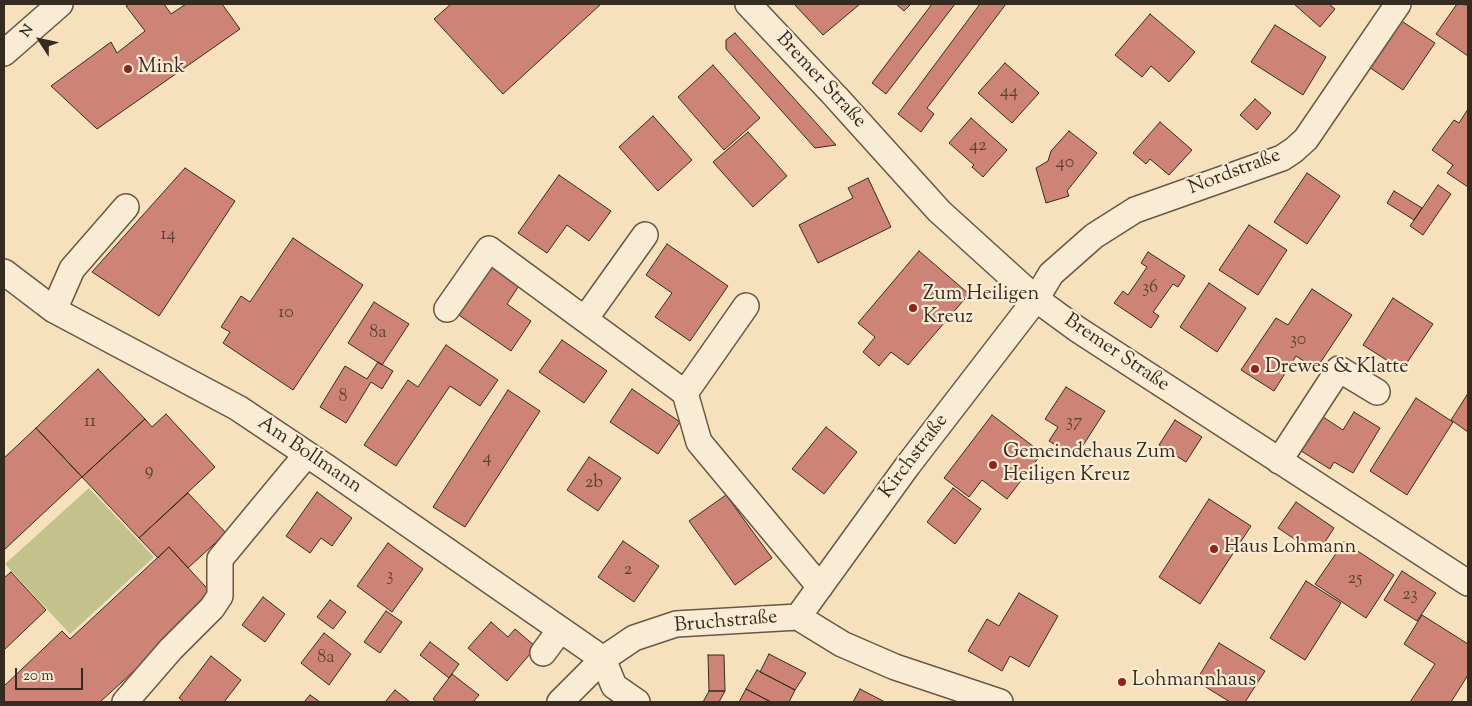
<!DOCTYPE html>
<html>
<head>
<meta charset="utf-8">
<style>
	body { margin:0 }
	#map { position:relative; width:1472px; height:706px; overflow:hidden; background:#f7e1bd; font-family:"Sorts Mill Goudy",serif }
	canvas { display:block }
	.frame { position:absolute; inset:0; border:5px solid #362b1f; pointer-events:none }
	.north { position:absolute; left:15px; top:15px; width:50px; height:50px; -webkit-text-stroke:4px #faecd4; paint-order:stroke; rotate:305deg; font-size:14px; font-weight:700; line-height:20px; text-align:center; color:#362b1f }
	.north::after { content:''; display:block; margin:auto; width:18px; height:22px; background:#362b1f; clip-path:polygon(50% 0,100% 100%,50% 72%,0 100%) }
	.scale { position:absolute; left:15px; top:668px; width:68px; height:22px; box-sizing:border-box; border:2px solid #362b1f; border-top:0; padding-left:6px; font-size:15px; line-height:18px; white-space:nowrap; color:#362b1f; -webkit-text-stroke:4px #faecd4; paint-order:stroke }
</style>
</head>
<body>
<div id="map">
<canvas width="1472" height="706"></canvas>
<div class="frame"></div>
<div class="north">N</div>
<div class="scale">20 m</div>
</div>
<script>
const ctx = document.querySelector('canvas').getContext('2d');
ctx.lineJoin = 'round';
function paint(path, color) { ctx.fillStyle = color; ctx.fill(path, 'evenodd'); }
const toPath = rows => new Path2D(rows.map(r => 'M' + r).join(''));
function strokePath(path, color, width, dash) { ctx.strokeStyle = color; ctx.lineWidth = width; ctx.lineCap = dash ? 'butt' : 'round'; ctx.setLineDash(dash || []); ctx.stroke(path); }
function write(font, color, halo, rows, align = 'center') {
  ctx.font = font + ' "Sorts Mill Goudy",serif'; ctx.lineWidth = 4.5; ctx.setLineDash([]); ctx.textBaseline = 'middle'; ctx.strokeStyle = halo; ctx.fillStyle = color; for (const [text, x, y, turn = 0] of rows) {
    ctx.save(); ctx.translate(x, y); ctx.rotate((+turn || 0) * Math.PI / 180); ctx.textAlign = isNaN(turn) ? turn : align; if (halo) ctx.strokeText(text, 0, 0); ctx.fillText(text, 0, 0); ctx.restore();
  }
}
paint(toPath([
	[89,488,154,557,70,634,5,564]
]), '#c3c18c');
const building = toPath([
	[129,4,164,4,171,14,186,4,222,4,240,29,97,129,51,86,111,42,117,53,145,31,126,6,129,4],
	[451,4,601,4,503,94,434,19,451,4],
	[794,4,860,4,823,35,794,4],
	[896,4,911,4,904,11,896,4],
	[932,4,955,4,886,94,872,83,932,4],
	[980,4,1006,4,927,108,934,114,921,132,898,114,980,4],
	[1294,4,1329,4,1335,9,1320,27,1294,4],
	[1457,4,1468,5,1468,56,1436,34,1457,4],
	[1150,14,1195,52,1169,82,1151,66,1142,77,1115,55,1150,14],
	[1400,20,1435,43,1403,90,1369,67,1400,20],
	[1275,25,1326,57,1303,95,1251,62,1275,25],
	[735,33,836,145,815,148,726,49,726,40,735,33],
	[1005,63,1039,93,1012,123,978,93,1005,63],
	[713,65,760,118,724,150,678,97,713,65],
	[1255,99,1271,113,1257,130,1240,115,1255,99],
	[1468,109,1468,187,1447,173,1453,165,1432,150,1454,120,1459,123,1468,109],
	[653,116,692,160,658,191,619,147,653,116],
	[971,118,1007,150,983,177,972,167,974,165,949,143,971,118],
	[1160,122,1192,150,1169,175,1150,159,1146,164,1133,153,1160,122],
	[1069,131,1097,153,1067,191,1069,196,1046,203,1036,168,1048,161,1051,151,1069,131],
	[748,132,787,176,753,207,713,162,748,132],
	[185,168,235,201,159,316,92,272,185,168],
	[1307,173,1340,196,1307,244,1274,222,1307,173],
	[559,175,611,211,589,241,567,225,547,253,518,233,559,175],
	[868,178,891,227,818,263,799,225,853,198,848,188,868,178],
	[1438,185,1451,194,1423,235,1410,226,1438,185],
	[1394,191,1422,208,1414,220,1387,203,1394,191],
	[1249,225,1287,250,1258,295,1219,270,1249,225],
	[293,238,363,285,293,390,223,343,230,332,221,327,241,296,250,302,293,238],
	[667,244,728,286,690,341,655,317,672,293,646,275,667,244],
	[919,251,969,294,908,365,891,352,879,366,863,352,875,337,858,323,919,251],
	[1148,252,1185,276,1178,287,1173,284,1153,312,1159,316,1151,328,1114,303,1123,291,1128,295,1147,267,1141,263,1148,252],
	[492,260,522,281,507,304,531,321,511,351,456,313,492,260],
	[1209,283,1246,308,1217,352,1180,327,1209,283],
	[1312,289,1352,315,1316,369,1296,356,1274,391,1241,370,1276,318,1288,325,1312,289],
	[1393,298,1433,324,1402,370,1363,345,1393,298],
	[374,302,409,324,382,365,348,343,374,302],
	[562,340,607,371,584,403,539,372,562,340],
	[446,345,498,380,480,406,450,386,396,466,364,445,408,380,418,387,446,345],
	[378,362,393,371,382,389,371,382,346,423,320,407,345,366,367,379,378,362],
	[98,369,145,419,82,477,36,428,98,369],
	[1066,387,1105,411,1075,458,1049,441,1058,427,1045,419,1066,387],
	[632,389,680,422,658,454,610,422,632,389],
	[508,390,540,411,465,527,433,507,508,390],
	[1467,395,1468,395,1468,432,1451,420,1467,395],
	[1416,398,1453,422,1407,495,1370,471,1416,398],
	[1354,412,1380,428,1353,473,1334,462,1330,469,1298,449,1320,415,1343,430,1354,412],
	[166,414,215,467,139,538,82,477,145,419,152,427,166,414],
	[992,415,1042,453,1007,499,982,480,969,497,944,478,992,415],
	[1175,420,1202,437,1186,462,1159,445,1175,420],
	[826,427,857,452,824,494,792,469,826,427],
	[36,428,82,477,4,550,4,458,36,428],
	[589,457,621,478,598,511,567,490,589,457],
	[953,488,981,509,955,544,927,522,953,488],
	[317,492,352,518,332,546,321,538,310,553,286,536,317,492],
	[188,493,226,533,188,568,169,547,158,558,139,538,188,493],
	[726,495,772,558,735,585,689,521,726,495],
	[1209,499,1251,526,1200,604,1159,577,1209,499],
	[1296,502,1334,528,1317,554,1278,528,1296,502],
	[623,541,659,566,634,602,598,577,623,541],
	[1344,542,1394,575,1366,618,1315,584,1344,542],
	[388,543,423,569,392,612,357,586,388,543],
	[169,547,215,597,100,702,4,702,4,686,62,631,70,639,169,547],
	[1402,571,1436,593,1417,621,1384,600,1402,571],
	[11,572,46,610,4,650,4,578,11,572],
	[1306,581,1341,603,1305,660,1270,638,1306,581],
	[1019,593,1058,616,1029,667,1010,656,1002,671,968,651,987,619,999,626,1019,593],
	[263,597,285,614,265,642,242,625,263,597],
	[330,600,346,612,333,629,317,617,330,600],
	[386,611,402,622,380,653,364,642,386,611],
	[1422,615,1468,644,1468,675,1451,702,1410,702,1435,664,1404,644,1422,615],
	[491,622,508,637,515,629,536,647,507,681,468,648,491,622],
	[324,633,351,654,329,685,301,663,324,633],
	[430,642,459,664,449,678,420,655,430,642],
	[1219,643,1265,671,1245,702,1230,702,1196,681,1219,643],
	[769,654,806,673,795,690,760,672,769,654],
	[708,655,724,655,725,691,709,691,708,655],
	[211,656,241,680,224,702,184,702,179,698,211,656],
	[757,670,795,690,789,702,771,702,746,689,757,670],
	[452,674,479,695,473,702,437,702,433,699,452,674],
	[746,689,771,702,739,702,746,689],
	[860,689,885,702,853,702,860,689],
	[395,690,410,702,385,702,395,690],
	[709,691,725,691,719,702,703,702,709,691],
	[310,695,320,702,304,702,310,695]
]);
paint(building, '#cd8476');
strokePath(building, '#362b1f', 1);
const minor = toPath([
	[748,4,836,97,939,211,1036,299,1077,329,1468,583],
	[4,53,60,4],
	[4,272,54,310,238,408,326,467,603,659],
	[447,309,489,249,685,393,699,442,820,587],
	[54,310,72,269,126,207],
	[585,319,645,235],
	[685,393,746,306],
	[1279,461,1339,369,1377,392],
	[798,617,908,465,1036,299,1051,274,1094,236,1135,210,1282,158,1294,150,1306,139,1398,4],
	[798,617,842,644,895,667,1000,702],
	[543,653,560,630],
	[603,659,614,686,637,702],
	[125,702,171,649,212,608,220,596,220,559,307,454],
	[560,702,603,659,634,638,676,624,798,617]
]);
strokePath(minor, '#665846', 28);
strokePath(minor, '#faecd4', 25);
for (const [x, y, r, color] of [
	[128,69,5,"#8f2418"],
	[913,308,5,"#8f2418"],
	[1255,369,5,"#8f2418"],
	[993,465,5,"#8f2418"],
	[1214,549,5,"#8f2418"],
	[1122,682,5,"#8f2418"]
]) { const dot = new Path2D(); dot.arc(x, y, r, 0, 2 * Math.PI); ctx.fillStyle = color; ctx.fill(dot); strokePath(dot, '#faecd4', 2); }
write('18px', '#5c4135', null, [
	["44",1009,93],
	["42",978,147],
	["40",1065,164],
	["14",168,236],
	["36",1150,289],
	["10",286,314],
	["8a",378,334],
	["30",1298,341],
	["8",343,398],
	["11",90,423],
	["37",1074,423],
	["4",487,459],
	["9",149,472],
	["2b",594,484],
	["2",628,571],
	["3",390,577],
	["25",1355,580],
	["23",1410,596],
	["8a",326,659]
]);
write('20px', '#362b1f', '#faecd4', [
	["Mink",138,69],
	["Zum Heiligen",923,296],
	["Kreuz",923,319],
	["Drewes & Klatte",1265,369],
	["Gemeindehaus Zum",1003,454],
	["Heiligen Kreuz",1003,477],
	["Haus Lohmann",1224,549],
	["Lohmannhaus",1132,682]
], 'left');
write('20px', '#362b1f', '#faecd4', [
	["Bremer Straße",820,81,47],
	["Nordstraße",1235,173,-21],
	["Bremer Straße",1116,354,34],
	["Am Bollmann",309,456,34],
	["Kirchstraße",915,457,-53],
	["Bruchstraße",726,623,-5]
]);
</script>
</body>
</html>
